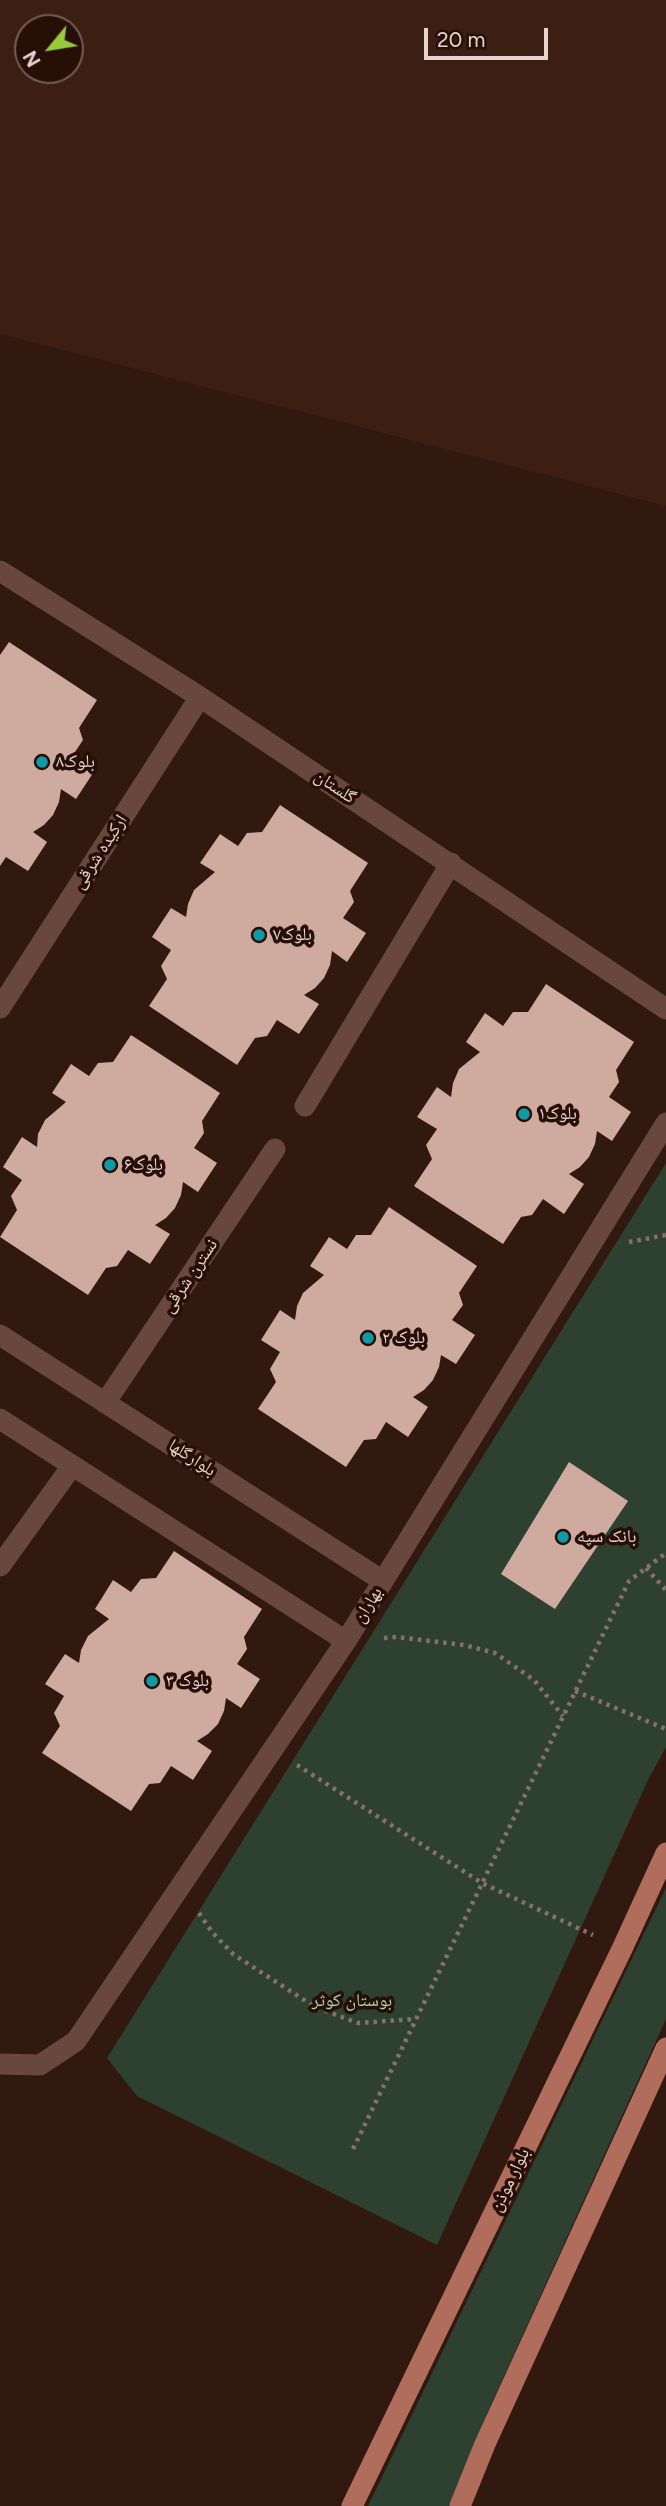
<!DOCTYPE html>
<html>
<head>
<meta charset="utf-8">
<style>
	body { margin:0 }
	#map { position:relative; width:666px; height:2506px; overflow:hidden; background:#31190f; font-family:Figtree,sans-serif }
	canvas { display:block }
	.north { position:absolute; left:14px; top:14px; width:70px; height:70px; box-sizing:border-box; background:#270f07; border:2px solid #735e56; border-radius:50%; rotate:240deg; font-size:19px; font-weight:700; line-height:28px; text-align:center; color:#e5d4cd }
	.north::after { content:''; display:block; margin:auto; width:24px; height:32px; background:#96cc3a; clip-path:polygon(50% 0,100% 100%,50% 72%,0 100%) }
	.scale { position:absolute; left:424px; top:28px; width:124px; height:32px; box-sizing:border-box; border:4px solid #e5d4cd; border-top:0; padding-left:9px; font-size:21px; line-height:24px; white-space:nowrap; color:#e5d4cd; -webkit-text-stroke:5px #270f07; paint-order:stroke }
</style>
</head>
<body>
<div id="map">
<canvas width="666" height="2506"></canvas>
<div class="north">N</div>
<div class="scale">20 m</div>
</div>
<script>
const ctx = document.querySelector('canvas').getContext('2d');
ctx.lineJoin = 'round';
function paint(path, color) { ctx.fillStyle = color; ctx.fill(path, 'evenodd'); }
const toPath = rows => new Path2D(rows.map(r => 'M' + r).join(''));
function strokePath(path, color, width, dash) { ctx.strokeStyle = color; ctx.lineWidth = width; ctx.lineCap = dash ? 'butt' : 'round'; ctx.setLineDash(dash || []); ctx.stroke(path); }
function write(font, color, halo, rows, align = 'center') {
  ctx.font = font + ' Figtree,"Noto Naskh Arabic",sans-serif'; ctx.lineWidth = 7; ctx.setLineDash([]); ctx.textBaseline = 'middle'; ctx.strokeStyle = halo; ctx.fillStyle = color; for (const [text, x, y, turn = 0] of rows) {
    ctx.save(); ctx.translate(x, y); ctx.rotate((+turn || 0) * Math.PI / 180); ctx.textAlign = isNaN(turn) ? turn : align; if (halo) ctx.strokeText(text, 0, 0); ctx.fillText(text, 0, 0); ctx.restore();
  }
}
paint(toPath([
	[0,0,666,0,666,506,0,334],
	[28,28,70,28,70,70,28,70]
]), '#3d1e12');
paint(toPath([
	[666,1163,666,1747,648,1780,437,2245,137,2096,107,2058],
	[666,1888,666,2019,489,2409,449,2506,368,2506]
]), '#2e4131');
paint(toPath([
	[9,642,97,700,79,728,83,740,73,755,95,770,76,799,61,789,59,802,53,815,44,825,33,832,47,842,28,871,6,857,0,866,0,655],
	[280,805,368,863,350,891,354,902,343,918,366,933,347,962,332,951,330,965,324,978,315,988,304,995,319,1004,299,1034,277,1020,267,1036,255,1038,237,1065,149,1006,167,979,161,966,171,950,152,937,171,908,186,917,188,904,194,890,215,872,200,863,220,834,238,846,247,833,262,832],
	[546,984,634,1042,616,1070,619,1082,609,1097,631,1112,612,1141,597,1131,595,1144,589,1157,580,1167,569,1174,584,1184,564,1214,543,1199,532,1215,521,1217,503,1244,414,1186,432,1159,426,1145,437,1129,417,1117,437,1087,451,1097,453,1083,459,1069,480,1052,466,1042,485,1013,503,1026,513,1012,528,1012],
	[131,1035,220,1093,202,1121,204,1133,194,1148,217,1163,198,1192,183,1182,181,1195,175,1208,166,1218,155,1225,170,1234,150,1264,128,1250,117,1266,106,1268,88,1295,0,1237,17,1210,11,1196,22,1180,3,1167,22,1137,37,1147,38,1134,45,1120,66,1102,52,1093,71,1064,89,1076,98,1063,113,1062],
	[389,1207,477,1266,459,1293,463,1305,452,1320,475,1335,456,1364,441,1355,439,1367,433,1380,424,1390,413,1397,428,1407,408,1437,386,1422,376,1439,364,1440,346,1467,258,1409,276,1382,270,1369,280,1352,261,1340,280,1310,295,1320,297,1306,303,1293,324,1275,310,1266,329,1237,347,1249,356,1235,371,1235],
	[569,1462,628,1501,555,1609,501,1574],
	[174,1551,262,1609,244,1637,247,1649,237,1664,260,1679,241,1708,226,1698,224,1711,218,1724,208,1734,197,1741,212,1751,193,1780,171,1766,160,1783,149,1784,131,1811,42,1753,60,1726,54,1713,64,1696,45,1684,65,1654,79,1663,81,1650,88,1636,109,1619,95,1609,113,1580,131,1592,141,1579,156,1578]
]), '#ceab9e');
strokePath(toPath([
	[629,1242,666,1235],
	[646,1568,666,1590],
	[384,1638,396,1637,464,1645,495,1653,534,1680,563,1716],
	[575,1691,666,1729],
	[297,1765,482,1883,593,1935],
	[199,1913,212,1932,233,1954,315,2007,358,2023,415,2019],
	[353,2149,629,1581,666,1553]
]), '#867168', 4.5, [3.5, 5]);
strokePath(toPath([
	[0,571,200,697,666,1009],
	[0,1008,200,697],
	[305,1106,451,863],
	[0,1335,383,1581],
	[105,1403,275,1149],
	[0,1419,346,1641],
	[0,1566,72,1466],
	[0,2064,40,2065,76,2041,346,1641,666,1123]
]), '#68473f', 21);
strokePath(toPath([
	[352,2506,622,1949,666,1853],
	[460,2506,485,2444,666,2048]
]), '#b06d5c', 21);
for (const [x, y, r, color] of [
	[42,762,7,"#0f9aa8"],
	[259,935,7,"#0f9aa8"],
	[524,1114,7,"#0f9aa8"],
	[110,1165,7,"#0f9aa8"],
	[368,1338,7,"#0f9aa8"],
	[563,1537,7,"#0f9aa8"],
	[152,1681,7,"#0f9aa8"]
]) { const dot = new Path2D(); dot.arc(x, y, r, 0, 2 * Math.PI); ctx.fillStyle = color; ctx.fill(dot); strokePath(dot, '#270f07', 2.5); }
write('18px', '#e5d4cd', '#270f07', [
	["بلوک۸",56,762],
	["بلوک۷",273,935],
	["بلوک۱",538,1114],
	["بلوک۶",124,1165],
	["بلوک ۲",382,1338],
	["بانک سپه",577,1537],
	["بلوک ۳",166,1681]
], 'left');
write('18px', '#e5d4cd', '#270f07', [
	["گلستان",335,787,34],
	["ارکیده شرقی",100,852,-57],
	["نسترن شرقی",190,1276,-56],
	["بلوارگلها",192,1458,33],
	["بهاران",368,1605,-58],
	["بلوار موذن",510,2180,-64]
]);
write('18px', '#a8d8b0', '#270f07', [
	["بوستان کوثر",352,2001]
]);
</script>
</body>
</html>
